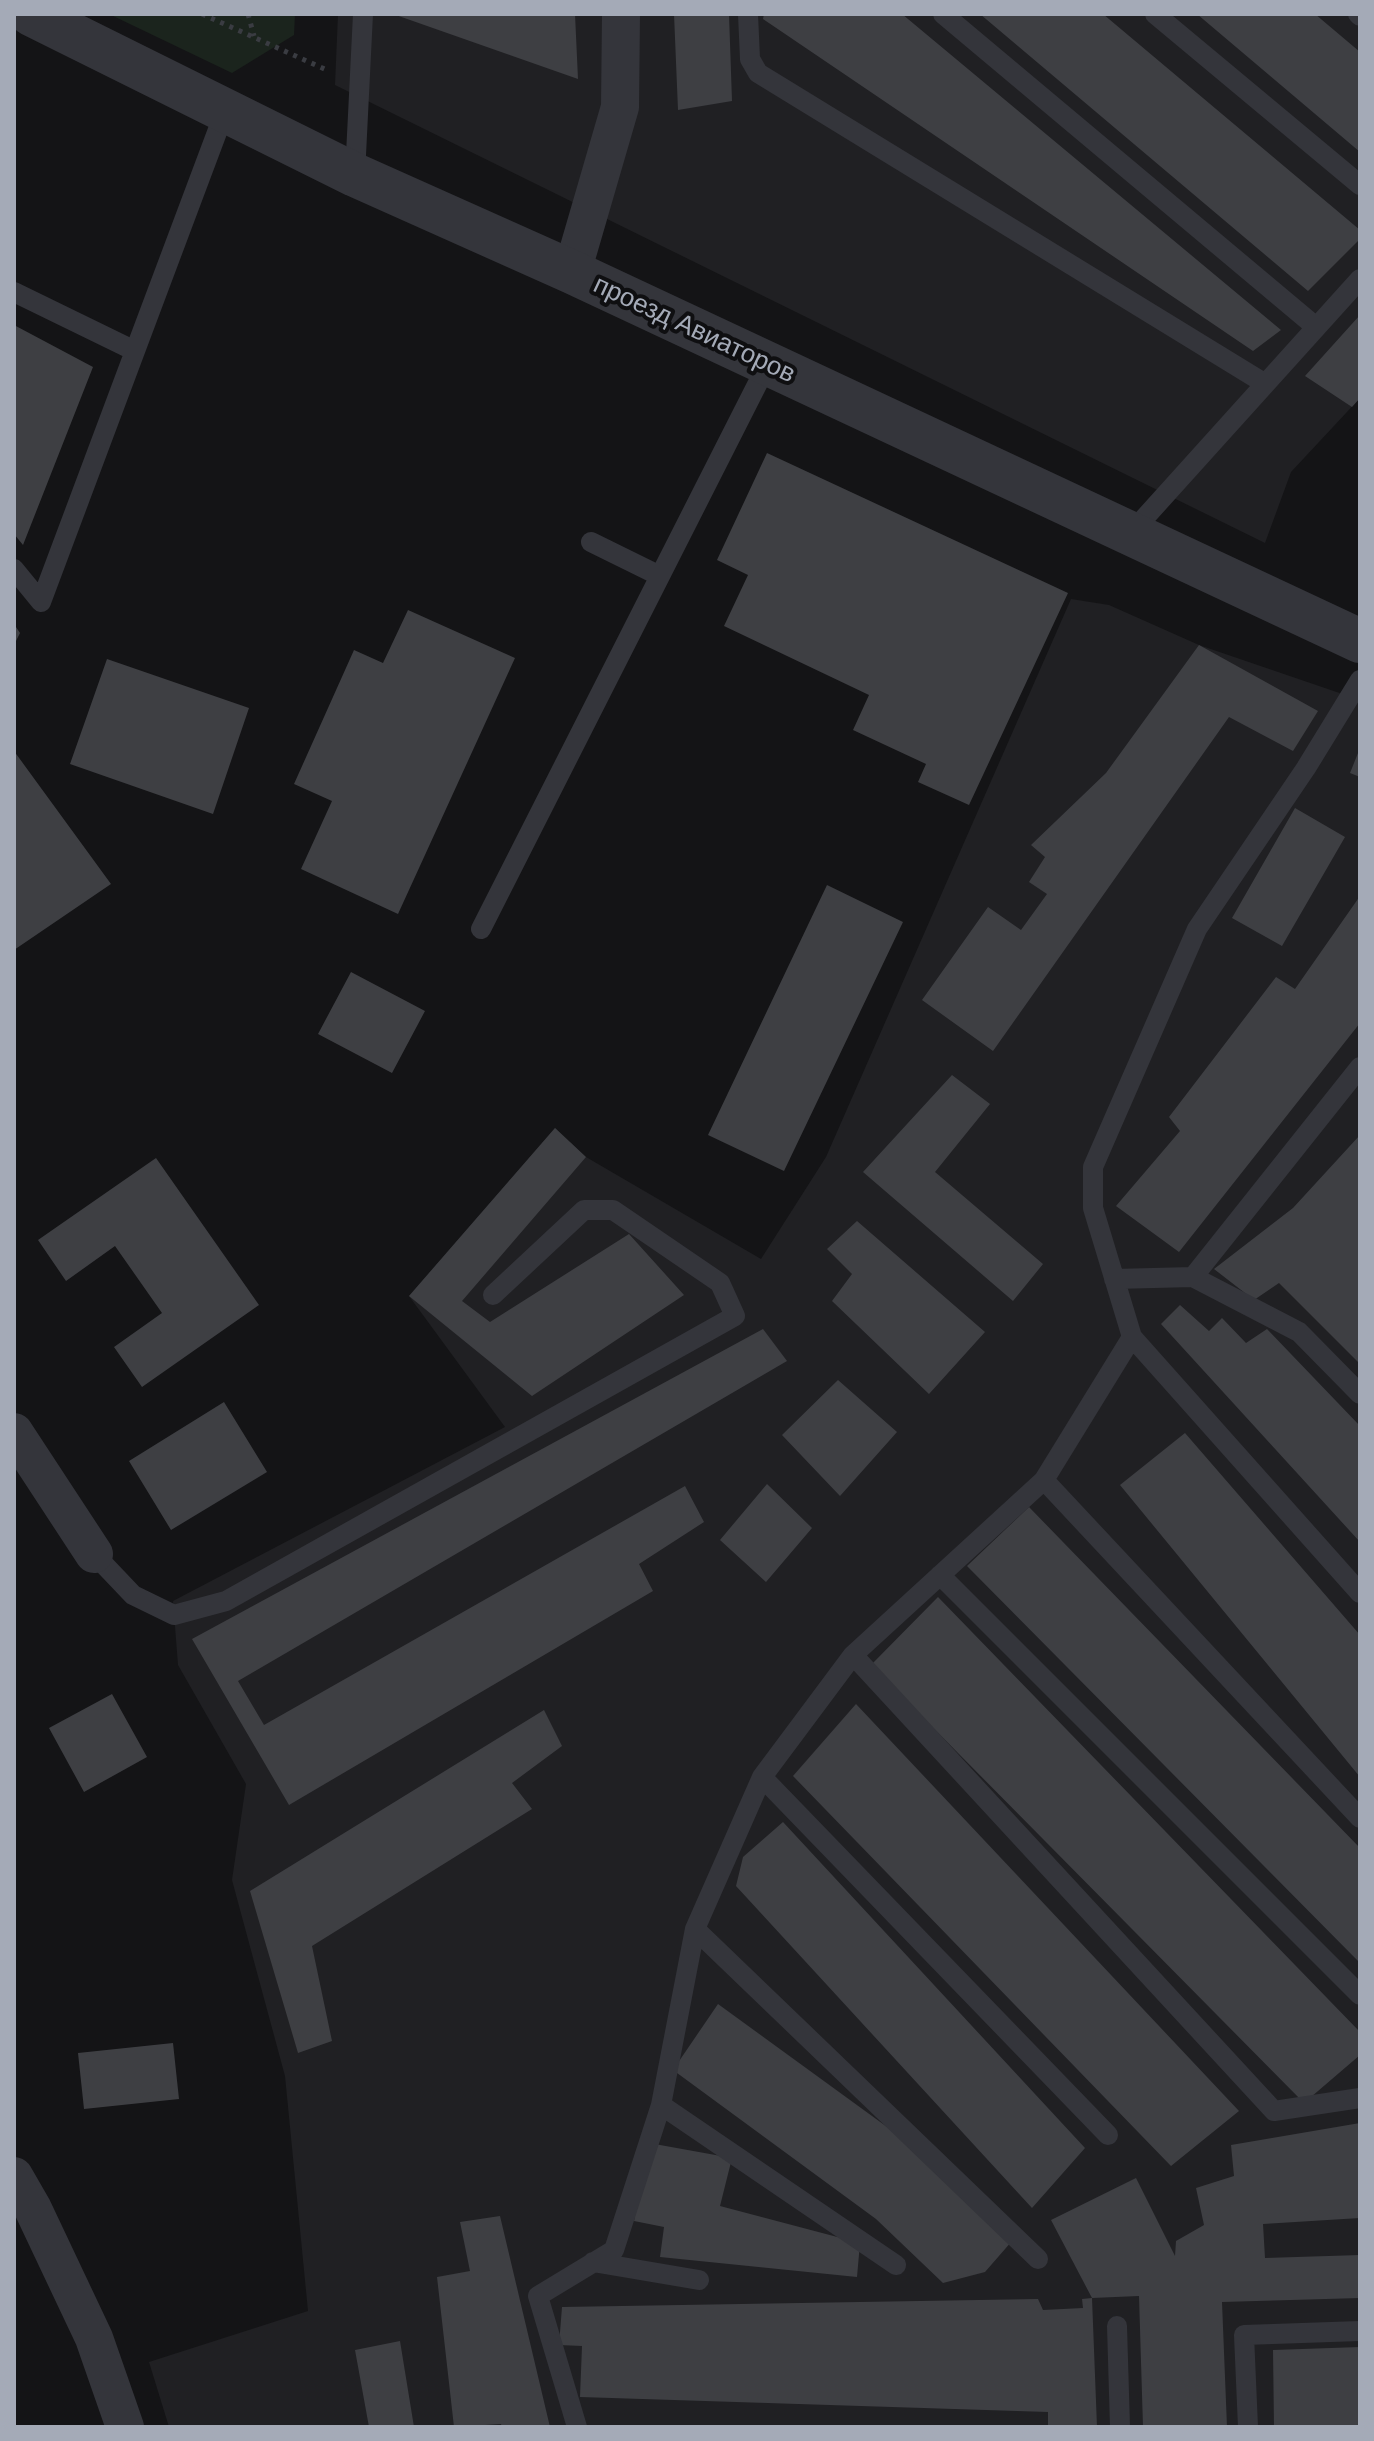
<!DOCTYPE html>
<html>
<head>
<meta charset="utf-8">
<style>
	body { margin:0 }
	#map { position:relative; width:1374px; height:2441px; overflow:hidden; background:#141416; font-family:Arial,sans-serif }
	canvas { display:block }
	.frame { position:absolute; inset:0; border:16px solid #a4aab7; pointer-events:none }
</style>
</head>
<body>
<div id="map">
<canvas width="1374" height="2441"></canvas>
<div class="frame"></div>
</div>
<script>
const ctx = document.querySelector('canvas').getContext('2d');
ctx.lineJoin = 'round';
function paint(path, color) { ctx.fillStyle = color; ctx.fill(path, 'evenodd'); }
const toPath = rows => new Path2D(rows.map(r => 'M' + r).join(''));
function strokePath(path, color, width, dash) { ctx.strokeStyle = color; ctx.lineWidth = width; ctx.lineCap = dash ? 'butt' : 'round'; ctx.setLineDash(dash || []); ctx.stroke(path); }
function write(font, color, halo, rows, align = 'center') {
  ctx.font = font + ' Arial,sans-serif'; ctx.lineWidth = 8; ctx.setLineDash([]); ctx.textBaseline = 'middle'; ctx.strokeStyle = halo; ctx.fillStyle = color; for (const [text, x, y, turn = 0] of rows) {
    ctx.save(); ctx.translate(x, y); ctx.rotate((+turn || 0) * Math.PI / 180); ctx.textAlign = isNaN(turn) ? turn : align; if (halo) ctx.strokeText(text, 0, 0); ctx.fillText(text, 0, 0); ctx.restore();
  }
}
paint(toPath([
	[338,14,1360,14,1360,398,1291,472,1265,543,335,85],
	[1071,599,1109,605,1199,645,1360,700,1360,2427,169,2427,149,2362,308,2311,285,2076,232,1880,246,1784,178,1665,173,1601,505,1427,409,1296,555,1128,586,1157,761,1259,826,1157]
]), '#202023');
paint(toPath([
	[109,14,295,14,294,35,232,73]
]), '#1b241d');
paint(toPath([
	[393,14,575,14,578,79],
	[674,14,729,14,732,101,678,110],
	[764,14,902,14,1281,330,1253,351,763,19],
	[980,14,1103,14,1360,230,1360,239,1308,291],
	[1197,14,1315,14,1360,52,1360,152],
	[1360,315,1360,398,1352,407,1305,376],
	[14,325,93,367,23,545,14,534],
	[767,453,1068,593,969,805,918,782,926,764,853,730,869,695,724,626,748,575,717,560],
	[408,610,515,658,398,914,301,869,332,801,294,784,354,650,383,663],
	[14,624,20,633,14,645],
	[1199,645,1318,711,1293,751,1229,717,993,1051,922,1000,988,907,1021,930,1047,894,1029,882,1045,857,1031,845,1106,773],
	[107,659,249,708,213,814,70,764],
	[1360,748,1360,777,1350,773],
	[14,751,111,884,14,950],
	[1295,808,1345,837,1282,946,1232,918],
	[827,885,903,922,784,1171,708,1135],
	[1360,896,1360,1023,1179,1252,1116,1206,1180,1131,1169,1117,1276,977,1295,989],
	[351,972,425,1011,392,1073,318,1034],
	[952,1075,990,1104,935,1172,1043,1264,1013,1301,863,1172],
	[555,1128,586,1157,462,1301,490,1322,629,1234,684,1295,532,1396,409,1296],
	[1360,1135,1360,1364,1279,1283,1254,1300,1214,1269,1293,1208],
	[156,1158,259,1305,142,1387,114,1347,162,1313,115,1246,66,1281,38,1240],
	[857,1221,985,1332,929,1394,832,1301,852,1274,827,1249],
	[1180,1305,1209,1331,1222,1318,1246,1343,1267,1329,1360,1426,1360,1542,1161,1324],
	[763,1329,787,1361,238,1681,264,1725,685,1486,704,1522,639,1564,653,1591,289,1805,192,1639],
	[838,1380,897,1432,840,1496,782,1435],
	[224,1402,267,1472,171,1530,129,1461],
	[1185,1433,1360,1635,1360,1777,1120,1485],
	[767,1484,812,1528,766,1582,720,1540],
	[1029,1507,1360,1848,1360,1963,967,1566],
	[938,1597,1360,2032,1360,2055,1304,2103,871,1665],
	[112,1694,147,1757,84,1792,49,1728],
	[856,1704,1239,2111,1171,2166,793,1776],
	[544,1710,562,1746,512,1783,532,1809,312,1946,332,2041,298,2053,250,1891],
	[783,1822,1085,2148,1032,2208,736,1886,743,1857],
	[718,2004,916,2148,1012,2241,985,2272,943,2283,876,2219,673,2070],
	[173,2043,179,2099,84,2109,78,2053],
	[1360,2123,1360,2218,1263,2224,1265,2258,1360,2255,1360,2298,1222,2302,1227,2427,1143,2427,1139,2296,1092,2298,1097,2427,1048,2427,1048,2412,580,2397,582,2346,559,2345,562,2307,1038,2299,1043,2310,1083,2308,1082,2299,1092,2298,1051,2220,1136,2178,1175,2256,1176,2241,1204,2225,1196,2188,1234,2176,1231,2145],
	[649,2143,732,2158,720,2206,860,2243,857,2277,660,2257,664,2227,634,2221],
	[500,2216,550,2427,502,2427,501,2424,454,2427,437,2277,470,2271,460,2222],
	[400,2341,414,2427,369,2427,355,2350],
	[1360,2347,1360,2427,1274,2427,1273,2350]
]), '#3e3f43');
strokePath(toPath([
	[202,14,329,71],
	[248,14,254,36]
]), '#3a3c42', 5, [4, 6]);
strokePath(toPath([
	[748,14,750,59,758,73,1264,383],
	[943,14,1316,327],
	[1155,14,1360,185],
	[1358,14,1360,16],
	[355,175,363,14],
	[14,292,135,351,225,111],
	[1130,534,1360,279],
	[591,542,660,576],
	[14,569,41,602,135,351],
	[481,929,767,365],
	[1193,1277,1299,1332,1360,1394],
	[1114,1279,1193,1277,1360,1067],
	[1132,1337,1360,1593],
	[1044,1480,1360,1818],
	[94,1554,133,1595,174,1615,226,1601,735,1316,720,1283,613,1210,584,1210,493,1295],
	[940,1575,1360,1995],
	[853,1655,1274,2111,1360,2098],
	[762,1777,1108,2135],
	[695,1929,1038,2259],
	[661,2105,896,2265],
	[593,2262,699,2280],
	[1117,2326,1120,2427],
	[577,2427,538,2296,614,2250,661,2105,695,1929,762,1777,853,1655,1044,1480,1132,1337,1093,1208,1093,1167,1197,929,1306,768,1360,680],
	[1248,2427,1244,2335,1360,2331]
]), '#34353b', 20);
strokePath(toPath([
	[572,272,620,107,621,14],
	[14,1432,94,1554],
	[14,2176,33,2209,94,2338,125,2427]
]), '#34353b', 38);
strokePath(toPath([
	[31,14,355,175,572,272,1360,641]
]), '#34353b', 44);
write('26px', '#a4aab7', '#0f0f11', [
	["проезд Авиаторов",694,330,25]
]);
</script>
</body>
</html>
